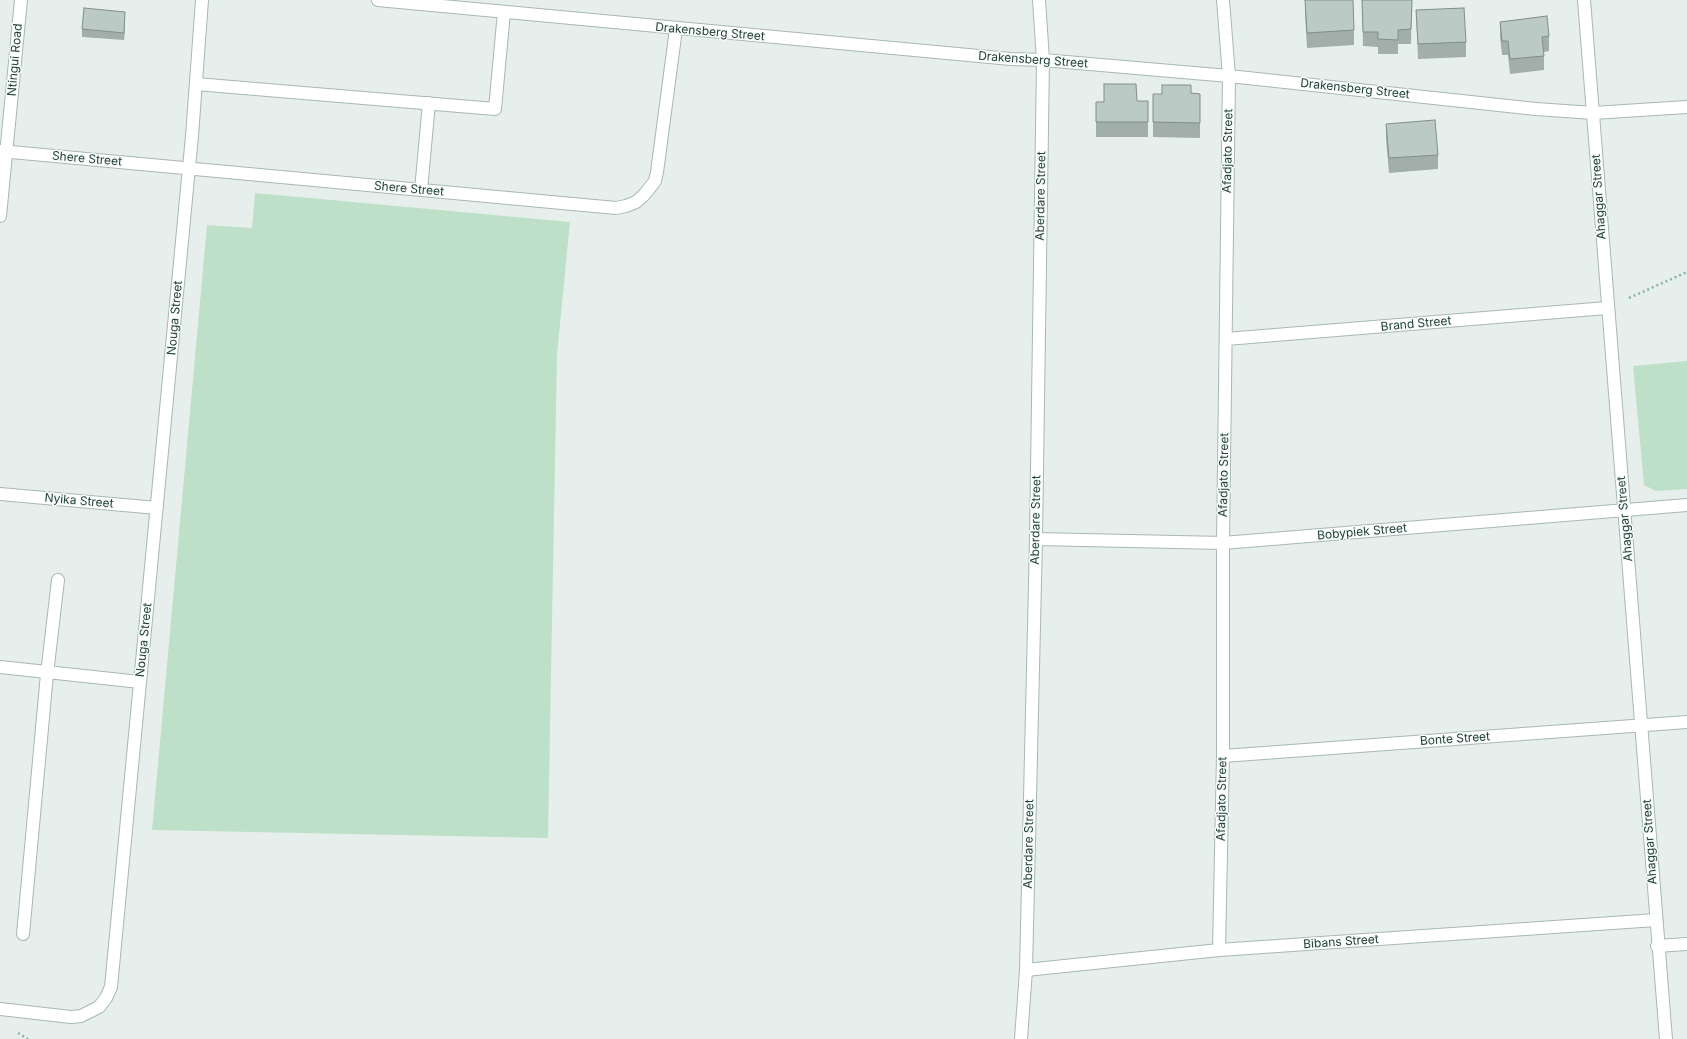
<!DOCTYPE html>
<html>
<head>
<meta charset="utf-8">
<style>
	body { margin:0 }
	canvas { display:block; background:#e6efeb }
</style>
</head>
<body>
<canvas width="1687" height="1039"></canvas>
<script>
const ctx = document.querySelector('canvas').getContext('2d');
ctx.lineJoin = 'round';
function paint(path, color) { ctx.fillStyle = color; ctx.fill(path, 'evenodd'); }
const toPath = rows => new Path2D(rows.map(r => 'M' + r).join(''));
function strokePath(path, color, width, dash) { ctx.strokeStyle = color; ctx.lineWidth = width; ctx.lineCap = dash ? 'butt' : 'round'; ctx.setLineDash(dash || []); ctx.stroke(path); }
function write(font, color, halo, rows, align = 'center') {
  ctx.font = font + ' Inter,sans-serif'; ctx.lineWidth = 3; ctx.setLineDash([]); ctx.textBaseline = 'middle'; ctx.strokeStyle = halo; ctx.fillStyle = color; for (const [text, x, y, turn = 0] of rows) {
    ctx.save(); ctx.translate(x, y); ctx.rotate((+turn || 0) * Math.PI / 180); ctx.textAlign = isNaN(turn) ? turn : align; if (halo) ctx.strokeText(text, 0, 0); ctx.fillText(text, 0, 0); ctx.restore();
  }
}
paint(toPath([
	[255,193,570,222,557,355,548,838,152,830,207,225,252,228],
	[1687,361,1687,489,1656,491,1644,485,1633,366]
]), '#bfe0c8');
const street = toPath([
	[378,0,1011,59,1043,60,1229,76,1536,109,1593,113,1687,107],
	[1584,0,1666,1039],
	[196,84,495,109,504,12],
	[0,151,616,208,626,206,636,202,644,195,655,181,657,172,676,29],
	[421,190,429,103],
	[0,216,21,0],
	[1226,339,1607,308],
	[0,494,157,508],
	[1036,539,1223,543,1687,505],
	[0,667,140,682],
	[1223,756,1687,722],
	[23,934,47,674,58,580],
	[1657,946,1687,944],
	[1219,950,1223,756,1223,543,1229,76,1223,0],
	[1026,970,1219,950,1656,920],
	[0,1009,71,1017,81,1016,99,1007,106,998,111,987,192,136,202,0],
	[1021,1039,1026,970,1036,539,1043,60,1039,0]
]);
strokePath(street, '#a8b8b2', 14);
strokePath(toPath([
	[1629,298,1687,272],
	[18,1033,28,1039]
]), '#86b3a5', 2.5, [2, 3]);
strokePath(street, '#fff', 12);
paint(toPath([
	[1305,0,1354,30,1354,45,1307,48,1305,13],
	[1362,0,1412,0,1411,44,1398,44,1398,54,1378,54,1378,47,1363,46],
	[1416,10,1466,42,1466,57,1418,59],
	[125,20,124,40,82,37,82,29],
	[1500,22,1549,36,1549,51,1544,52,1544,70,1510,74,1508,55,1502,55,1500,37],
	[1162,85,1191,93,1200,94,1200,138,1153,137,1153,94,1162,94],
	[1148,101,1148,137,1096,137,1096,102],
	[1386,124,1438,155,1438,169,1389,173,1386,139]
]), '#a1aea9');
paint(toPath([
	[125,12,125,20,124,40,124,33]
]), '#838d89');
const building = toPath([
	[1305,0,1353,0,1354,30,1307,33,1305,0],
	[1362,0,1412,0,1411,29,1398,30,1398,40,1378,39,1378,32,1363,32,1362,0],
	[84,8,125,12,124,33,82,29,84,8],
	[1464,8,1466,42,1418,44,1416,10,1464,8],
	[1547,16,1549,36,1542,37,1544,56,1510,59,1508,41,1502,41,1500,22,1547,16],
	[1104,84,1136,84,1137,101,1148,101,1148,122,1096,122,1096,102,1104,102,1104,84],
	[1162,85,1191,85,1191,93,1200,94,1200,123,1153,122,1153,94,1162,94,1162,85],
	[1435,120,1438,155,1389,158,1386,124,1435,120]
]);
paint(building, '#bbcac4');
strokePath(building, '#838d89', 1);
write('12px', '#24423a', '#f7fbf9', [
	["Drakensberg Street",710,32,5],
	["Ntingui Road",15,60,-85],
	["Drakensberg Street",1033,60,4],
	["Drakensberg Street",1355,89,6],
	["Afadjato Street",1228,151,-89],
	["Shere Street",87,159,5],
	["Shere Street",409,189,5],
	["Aberdare Street",1041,196,-89],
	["Ahaggar Street",1599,197,-94],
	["Nouga Street",175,318,-85],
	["Brand Street",1416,324,-5],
	["Afadjato Street",1224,475,-89],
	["Nyika Street",79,501,5],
	["Ahaggar Street",1625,519,-95],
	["Aberdare Street",1036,520,-89],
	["Bobypiek Street",1362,532,-5],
	["Nouga Street",144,640,-84],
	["Bonte Street",1455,739,-4],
	["Afadjato Street",1222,799,-89],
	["Ahaggar Street",1650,842,-94],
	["Aberdare Street",1029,844,-89],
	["Bibans Street",1341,942,-4]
]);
</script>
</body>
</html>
